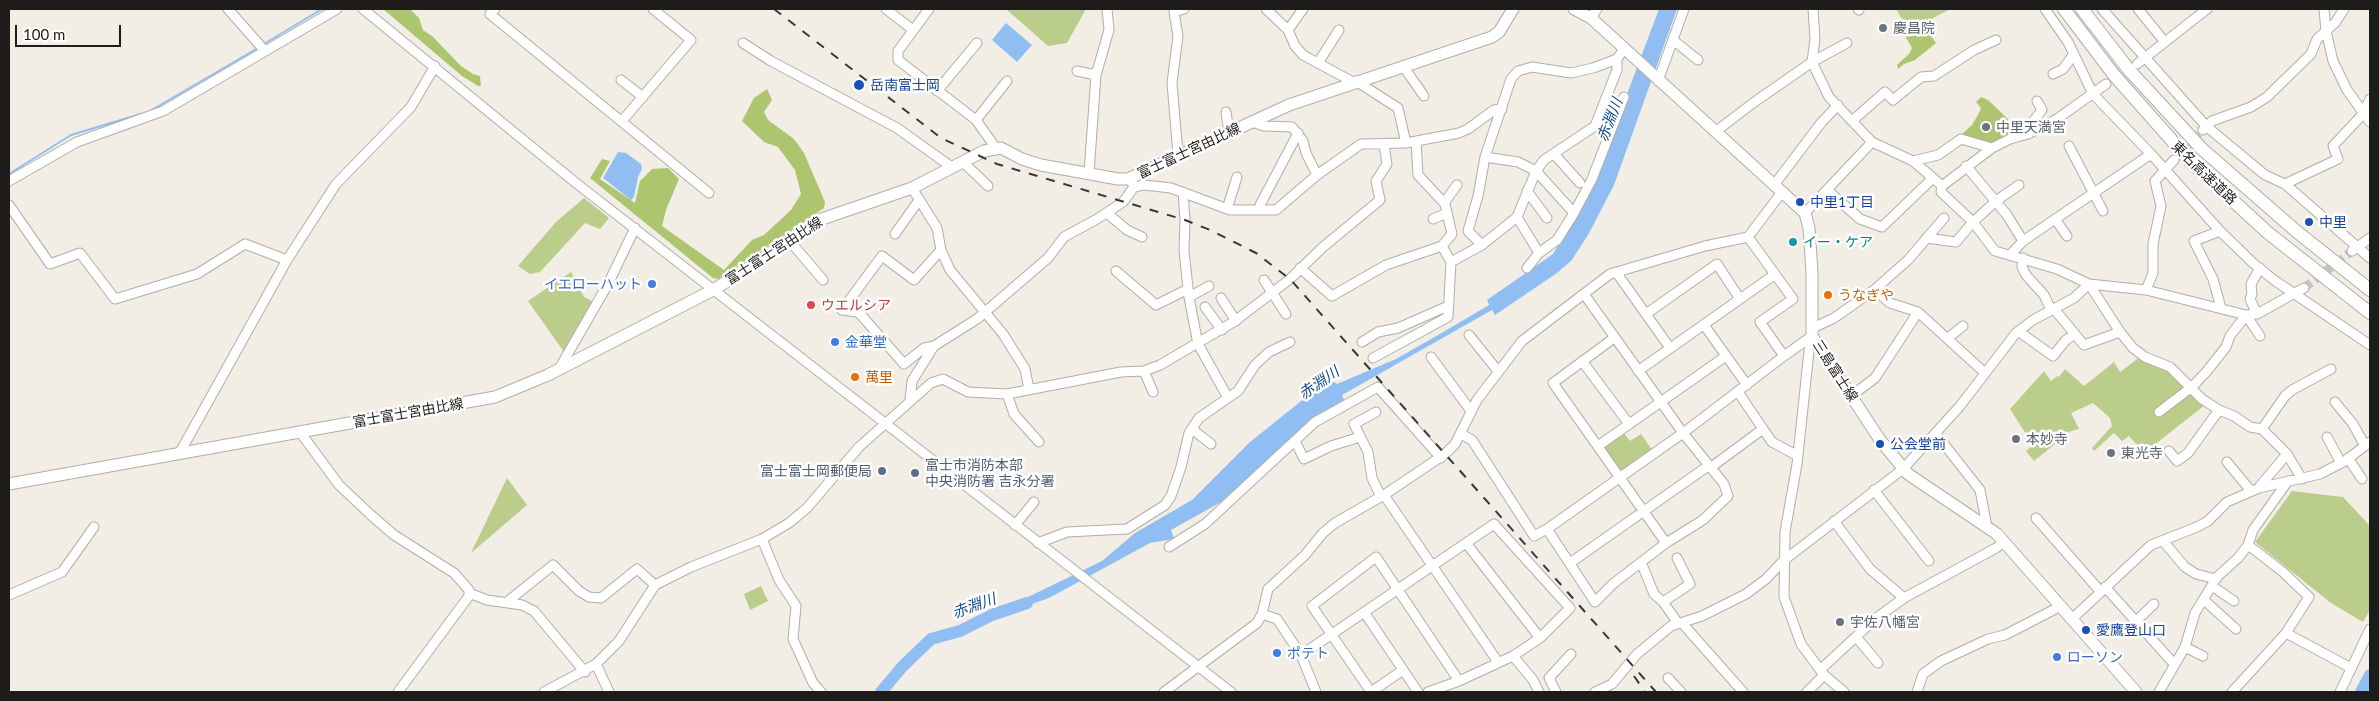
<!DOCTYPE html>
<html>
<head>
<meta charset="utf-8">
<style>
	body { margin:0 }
	#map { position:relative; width:2379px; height:701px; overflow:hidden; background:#f2ede5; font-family:Lato,sans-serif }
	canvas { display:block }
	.frame { position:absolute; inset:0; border:10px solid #1e1c1a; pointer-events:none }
	.scale { position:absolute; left:15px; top:25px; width:106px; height:22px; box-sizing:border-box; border:2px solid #1e1c1a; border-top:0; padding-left:6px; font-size:15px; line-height:18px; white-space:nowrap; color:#1e1c1a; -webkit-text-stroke:4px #fff; paint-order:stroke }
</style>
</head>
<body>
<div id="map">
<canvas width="2379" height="701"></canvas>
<div class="frame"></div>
<div class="scale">100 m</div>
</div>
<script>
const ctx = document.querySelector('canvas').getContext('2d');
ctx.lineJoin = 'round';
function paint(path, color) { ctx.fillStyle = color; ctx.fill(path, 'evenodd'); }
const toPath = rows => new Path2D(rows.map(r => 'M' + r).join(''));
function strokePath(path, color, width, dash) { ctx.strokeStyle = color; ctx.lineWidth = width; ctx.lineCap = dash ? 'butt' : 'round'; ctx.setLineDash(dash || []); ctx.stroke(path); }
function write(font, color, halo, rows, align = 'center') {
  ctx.font = font + ' Lato,"Noto Sans JP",sans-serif'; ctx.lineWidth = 5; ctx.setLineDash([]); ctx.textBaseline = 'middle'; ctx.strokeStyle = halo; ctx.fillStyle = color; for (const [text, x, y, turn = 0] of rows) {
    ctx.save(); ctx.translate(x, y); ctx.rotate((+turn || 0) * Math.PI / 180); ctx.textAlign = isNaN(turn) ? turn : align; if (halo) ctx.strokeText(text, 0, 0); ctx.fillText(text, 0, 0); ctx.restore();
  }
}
paint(toPath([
	[1006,9,1086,9,1067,43,1048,46],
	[1896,9,1950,9,1909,31],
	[584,198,609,218,600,229,585,223,540,272,530,274,518,266,556,222],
	[571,272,584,297,592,301,564,352,528,301],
	[2140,357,2159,365,2175,376,2205,405,2144,453,2129,436,2122,441,2114,433,2094,451,2092,448,2112,426,2110,418,2093,403,2071,413,2079,429,2071,431,2034,461,2026,451,2033,445,2010,409,2044,371,2051,381,2057,376,2059,377,2065,369,2084,386,2114,362,2120,372],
	[1623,432,1630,441,1641,434,1652,450,1623,470,1619,469,1604,448,1605,444],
	[507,478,527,505,471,553],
	[2292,491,2343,497,2370,526,2370,610,2363,622,2331,603,2255,542],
	[761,586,768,601,750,610,744,594]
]), '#bacd8b');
paint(toPath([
	[383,9,410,9,419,18,423,30,432,36,461,66,473,74,480,76,481,86,478,86,462,76],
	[1923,25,1936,43,1915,60,1904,64,1898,69,1897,65,1909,54,1912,48,1904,34],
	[767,89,772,100,764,112,768,120,794,139,804,153,825,202,824,208,718,279,713,278,590,178,602,159,610,161,600,179,635,203,640,181,652,169,668,168,679,179,666,210,662,226,724,270,752,240,764,235,791,210,801,194,795,170,778,147,764,142,742,121,754,98],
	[1981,97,1988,100,2008,119,2010,128,2018,129,2023,133,1992,146,1962,139,1962,134,1972,125,1979,113,1981,108,1976,102]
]), '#aec56f');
paint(toPath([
	[1659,9,1677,9,1614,185,1588,235,1571,261,1557,273,1495,315,1492,310,1342,395,1344,400,1328,409,1221,502,1171,530,1174,539,1150,543,1049,598,1009,612,1028,597,1102,561,1135,533,1192,500,1250,442,1315,390,1334,382,1337,384,1396,359,1445,331,1489,305,1487,300,1553,254,1581,206,1611,137],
	[1006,23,1032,45,1017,62,992,40],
	[618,152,626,153,641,164,642,169,638,177,634,197,631,200,603,178]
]), '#90bef3');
strokePath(toPath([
	[264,44,322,9],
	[150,111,258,48],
	[9,174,71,135,141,114]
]), '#90bef3', 2);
strokePath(toPath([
	[881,692,902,667,931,639,960,631,992,615,1027,603],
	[2361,692,2370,675]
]), '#90bef3', 12);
strokePath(toPath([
	[2174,160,2202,130],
	[2304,288,2352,251]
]), '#c8c3bc', 9, [9, 4.5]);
const minor = toPath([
	[228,9,265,51],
	[363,9,576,183,1231,692],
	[495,9,490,14,709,193],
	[886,9,913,30],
	[929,9,898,51,898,60,976,120,995,147],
	[1266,9,1288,30,1295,46,1303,55,1353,82],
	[1813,9,1815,39,1812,62,1829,97,1872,142,1913,161,1933,178,1942,186,1941,192,1973,222,1995,251,2057,269,2089,284,2146,290,2246,315,2257,314,2304,288],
	[1858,9,1859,10],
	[2045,9,2068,42,2093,94,2151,154,2220,231,2253,263,2274,280,2370,345],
	[2102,9,2206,126,2265,175,2285,184,2370,258],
	[2138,9,2164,41],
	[2324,9,2326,31,2333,61,2347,90,2370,122],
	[1591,18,1597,9],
	[1288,30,1303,9],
	[1673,40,1698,60],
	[743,43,771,61,897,128,953,168],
	[1318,63,1339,30],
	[2137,64,2207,9],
	[1403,66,1424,96],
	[1077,71,1096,75],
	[2053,74,2063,69,2074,54],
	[621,80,643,97],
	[1356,81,1398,108,1406,143],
	[1658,81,1684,9],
	[937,91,977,43],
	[1226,112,1229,132],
	[976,120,1007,81],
	[622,121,691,40,653,9],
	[1852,121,1885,92,1893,100,1921,77,1934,76,1974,50,1996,40],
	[1252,122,1264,126,1292,127,1303,141,1306,153,1317,175],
	[2203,130,2212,121,2251,107,2267,97,2311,54,2317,39,2335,23,2344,9],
	[1715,132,1753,103,1812,62,1847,43],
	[2026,134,2025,132,2042,110,2037,101],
	[2069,146,2103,211],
	[1178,154,1172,83,1178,36,1174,12,1184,9],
	[1555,155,1580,183],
	[1485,157,1518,162,1536,171,1574,213],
	[1913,161,1938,155,1961,139,1992,148],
	[964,163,988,186],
	[1966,166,2007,215,2023,241],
	[1089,173,1096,75,1109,30,1107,9],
	[1130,178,1134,187,1144,185,1171,188,1230,210,1276,210,1317,175,1361,144,1406,143,1459,133,1468,129,1494,110,1502,109],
	[9,181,77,142,163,111,337,9],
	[2285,184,2338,159,2333,146,2363,114,2370,99],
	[1774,185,1821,123,1838,105],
	[1942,186,1992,148,2010,139,2028,134,2057,119,2106,84],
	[912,188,937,228,941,250,950,270,1003,334,1025,369,1029,389],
	[1827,190,1860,219,1882,227,1933,178],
	[1527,191,1547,218],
	[1183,192,1185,220,1184,251,1189,297,1209,286],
	[1444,203,1457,185],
	[9,205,50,264,80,253,115,299,197,274,245,244,287,260],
	[1227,209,1237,177],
	[1261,209,1260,205,1298,133],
	[1107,213,1127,230,1142,237],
	[1805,213,1872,142],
	[1517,217,1539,253],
	[1433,219,1447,213],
	[2055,219,2067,236],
	[2220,231,2194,241,2213,279,2221,308],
	[895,234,919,200],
	[1748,237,1793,299,1760,322,1784,356],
	[1926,238,1956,242,1973,222,1996,201,2019,185],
	[789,240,823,280],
	[1482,245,1517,217,1536,171,1544,160,1595,126,1617,70,1617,59],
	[2352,251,2370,238],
	[2011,254,2023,241,2151,154],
	[2023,258,2022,267,2026,275,2044,295,2051,310],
	[1451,262,1482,245,1468,231,1478,196,1485,157,1511,79,1518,71,1532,67,1571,73,1593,68,1617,59,1624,49],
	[1300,268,1332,296,1386,265,1442,246],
	[1527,268,1539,253,1557,240,1574,213,1592,179,1624,97],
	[1116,271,1156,305,1188,289],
	[1616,272,1670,348],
	[1264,280,1286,314],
	[2089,284,2120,332,2133,348,2145,357,2170,367,2202,399,2219,410,2234,416,2250,427,2262,429,2287,454,2302,479],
	[1874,290,1890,303,1918,312,1985,373],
	[2146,290,2153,273,2153,244,2161,206,2155,181,2174,160],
	[1188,292,1198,344,1228,398],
	[1221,298,1236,321],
	[1205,307,1222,330],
	[2054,309,2084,345,2120,332],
	[1646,314,1717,264,1740,299],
	[2257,314,2250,299,2252,294,2251,284,2260,268],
	[2246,315,2260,336],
	[1704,325,1747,385],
	[1813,328,1834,318,1874,290,1908,260,1944,218],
	[2018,331,2053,356,2066,340,2075,334],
	[1469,335,1498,371],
	[1812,336,1810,342,1797,464,1785,532,1784,597,1801,644,1824,675,1844,692],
	[1614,338,1553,383,1666,543],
	[1948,338,1963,326],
	[1362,342,1378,332,1398,328,1448,306],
	[934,346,924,348,904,364,861,315,857,312,842,310,882,256,914,280,941,250],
	[1431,357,1471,411],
	[1373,358,1448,317,1451,262,1442,246,1452,234,1445,204,1418,175,1416,141],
	[1582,361,1629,424],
	[559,369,608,284,635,228],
	[1144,371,1153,392],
	[1638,371,1774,275],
	[1007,394,1014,414,1039,442],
	[1851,396,1875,378,1918,312],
	[910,400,912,381,934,346,977,319,1048,258,1064,237,1097,219,1123,202,1134,187],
	[2335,402,2353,424,2365,446],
	[1376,412,1354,424,1368,452,1372,478,1381,497],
	[2159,412,2192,387,2207,371,2226,347,2230,336,2246,315],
	[1192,429,1211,444],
	[1763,429,1772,442,1798,456],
	[2262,429,2285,396,2292,390,2331,369],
	[300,432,339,485,372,516,394,535,454,573,469,590,469,596,398,692],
	[1461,434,1472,440,1534,536,1547,529,1683,433,1784,356,1812,336],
	[1936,434,1980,490,1987,527],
	[2327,437,2341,463],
	[1295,441,1304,459,1331,446,1360,437],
	[1598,446,1726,356],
	[2169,451,2177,461,2188,453,2219,410],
	[179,454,287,260,336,184,411,107,435,66],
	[2348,458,2362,479],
	[2227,462,2251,491],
	[1710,468,1763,429,1738,392],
	[2260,486,2287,454],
	[1874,490,1929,561],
	[1384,495,1498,662],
	[2036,518,2100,591],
	[1834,521,1870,569,1904,598],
	[1015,525,1034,502],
	[1547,529,1595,602,1614,583,1666,543,1703,520,1728,496,1724,484,1683,433,1584,294],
	[762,539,779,580,796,606,793,639,813,683,821,692],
	[2163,541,2185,567,2196,574,2216,579],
	[1038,543,1067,532,1127,529,1165,505,1171,496,1181,467,1189,433,1199,418,1238,391,1255,365,1269,352,1290,342],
	[1466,543,1540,638],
	[1169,547,1205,524,1315,422,1378,387,1441,458],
	[1641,562,1654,594,1663,602,1678,623],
	[1570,563,1708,466],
	[2212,586,2234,601],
	[2105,587,2175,665],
	[469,593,487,600,522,605,534,611,585,672],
	[9,595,62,572,94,527],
	[2204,600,2236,629],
	[507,602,553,565,579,591,589,597,601,598,637,569,655,585],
	[1663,602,1690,584,1677,558],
	[1364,612,1418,692],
	[1262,614,1277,619,1301,655,1316,692],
	[2072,619,2151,545,2197,527,2208,521,2227,502,2259,488,2320,474,2345,461,2370,442],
	[2135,622,2154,604],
	[1682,623,1743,692],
	[2286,633,2351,668],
	[1856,637,1878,663],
	[2185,647,2203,656],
	[1301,655,1494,524,1570,608,1540,638,1513,656,1459,681,1428,692],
	[1513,656,1533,680,1539,692],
	[596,664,609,692],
	[1403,670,1371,692,1312,606,1376,557,1459,681],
	[1820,670,1875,619,1904,598,1996,548,2004,542],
	[1668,678,1681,692],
	[544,692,596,664,619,641,655,585,691,567,762,539,789,523,807,508,859,447,931,383,943,379,968,392,1007,394,1121,372,1144,371,1160,365,1235,321,1290,279,1323,247,1380,200,1376,181,1387,164,1384,145],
	[1164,692,1257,623,1262,614,1268,589,1305,555,1323,533,1335,523,1384,495,1445,454,1455,444,1477,400,1522,341,1610,274,1705,246,1748,237,1782,192],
	[1556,692,1549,678,1571,654],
	[1595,692,1612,684,1637,654,1671,626,1702,616,1746,594,1766,579,1783,561,1903,469,1960,406,2016,333,2033,320,2074,298,2089,284],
	[1807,692,1824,675],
	[1917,692,1923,674,1941,661,1988,639,2005,635,2061,606],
	[2159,692,2185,647,2195,613,2217,577,2238,558,2248,545,2253,530,2288,481],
	[2232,692,2286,633,2309,597,2283,572,2248,545],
	[2340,692,2370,629]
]);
const major = toPath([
	[1574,9,1591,18,1805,213,1809,228,1812,272,1812,336,1880,440,1908,474,1997,534,2136,692],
	[9,484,495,397,548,375,713,290,750,267,816,221,912,188,984,151,1001,148,1022,159,1041,165,1118,179,1128,179,1289,105,1492,37,1499,32,1513,9]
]);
const highway = toPath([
	[2064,9,2114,75,2191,162,2267,232,2370,313],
	[2082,9,2129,70,2202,149,2296,231,2370,290]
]);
strokePath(minor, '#b2ada6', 11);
strokePath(major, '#b2ada6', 13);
strokePath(highway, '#b2ada6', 14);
strokePath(minor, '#fff', 9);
strokePath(major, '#fff', 11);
strokePath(highway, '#fff', 12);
strokePath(toPath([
	[774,9,941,138,997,164,1185,220,1210,230,1256,253,1278,270,1290,279,1656,692],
	[1634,676,1645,692]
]), '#393734', 2, [9, 9]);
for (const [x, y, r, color] of [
	[1883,28,5,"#6b7280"],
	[859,85,6,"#1a4fb4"],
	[1986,127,5,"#6b7280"],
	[1800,202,5,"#1a4fb4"],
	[2309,222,5,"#1a4fb4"],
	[1793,242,5,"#0f9aa8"],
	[652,284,5,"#3f7fe0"],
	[1828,295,5,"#e8710a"],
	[811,305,5,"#e0444e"],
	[835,342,5,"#3f7fe0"],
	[855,377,5,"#e8710a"],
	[2016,439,5,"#6b7280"],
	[1880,444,5,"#1a4fb4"],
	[2111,453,5,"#6b7280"],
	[882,471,5,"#5c6f8a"],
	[915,473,5,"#5c6f8a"],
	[1840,622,5,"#6b7280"],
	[2086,630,5,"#1a4fb4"],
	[1277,653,5,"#3f7fe0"],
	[2057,657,5,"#3f7fe0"]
]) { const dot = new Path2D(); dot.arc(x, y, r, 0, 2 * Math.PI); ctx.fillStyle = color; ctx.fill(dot); strokePath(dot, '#fff', 2); }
write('14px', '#5b616d', '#fff', [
	["慶昌院",1893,28],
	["中里天満宮",1996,127],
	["本妙寺",2026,439],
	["東光寺",2121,453],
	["宇佐八幡宮",1850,622]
], 'left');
write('14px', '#164399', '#fff', [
	["岳南富士岡",870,85],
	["中里1丁目",1810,202],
	["中里",2319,222],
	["公会堂前",1890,444],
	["愛鷹登山口",2096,630]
], 'left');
write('14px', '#1e1c1a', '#fff', [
	["富士富士宮由比線",1189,151,-25],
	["東名高速道路",2204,173,44],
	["富士富士宮由比線",774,251,-33],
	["三島富士線",1835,371,57],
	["富士富士宮由比線",408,413,-10]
]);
write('14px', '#0d838f', '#fff', [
	["イー・ケア",1803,242]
], 'left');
write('14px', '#366cbe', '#fff', [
	["イエローハット",642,284,"right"],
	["金華堂",845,342],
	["ポテト",1287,653],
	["ローソン",2067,657]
], 'left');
write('14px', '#c56008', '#fff', [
	["うなぎや",1838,295],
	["萬里",865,377]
], 'left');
write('14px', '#be3a42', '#fff', [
	["ウエルシア",821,305]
], 'left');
write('14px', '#4e5e75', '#fff', [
	["富士市消防本部",925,465],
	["中央消防署 吉永分署",925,481],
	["富士富士岡郵便局",872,471,"right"]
], 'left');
write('italic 15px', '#104a86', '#fff', [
	["赤淵川",1610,120,-69],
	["赤淵川",1319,383,-35],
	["赤淵川",974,606,-20]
]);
</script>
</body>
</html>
